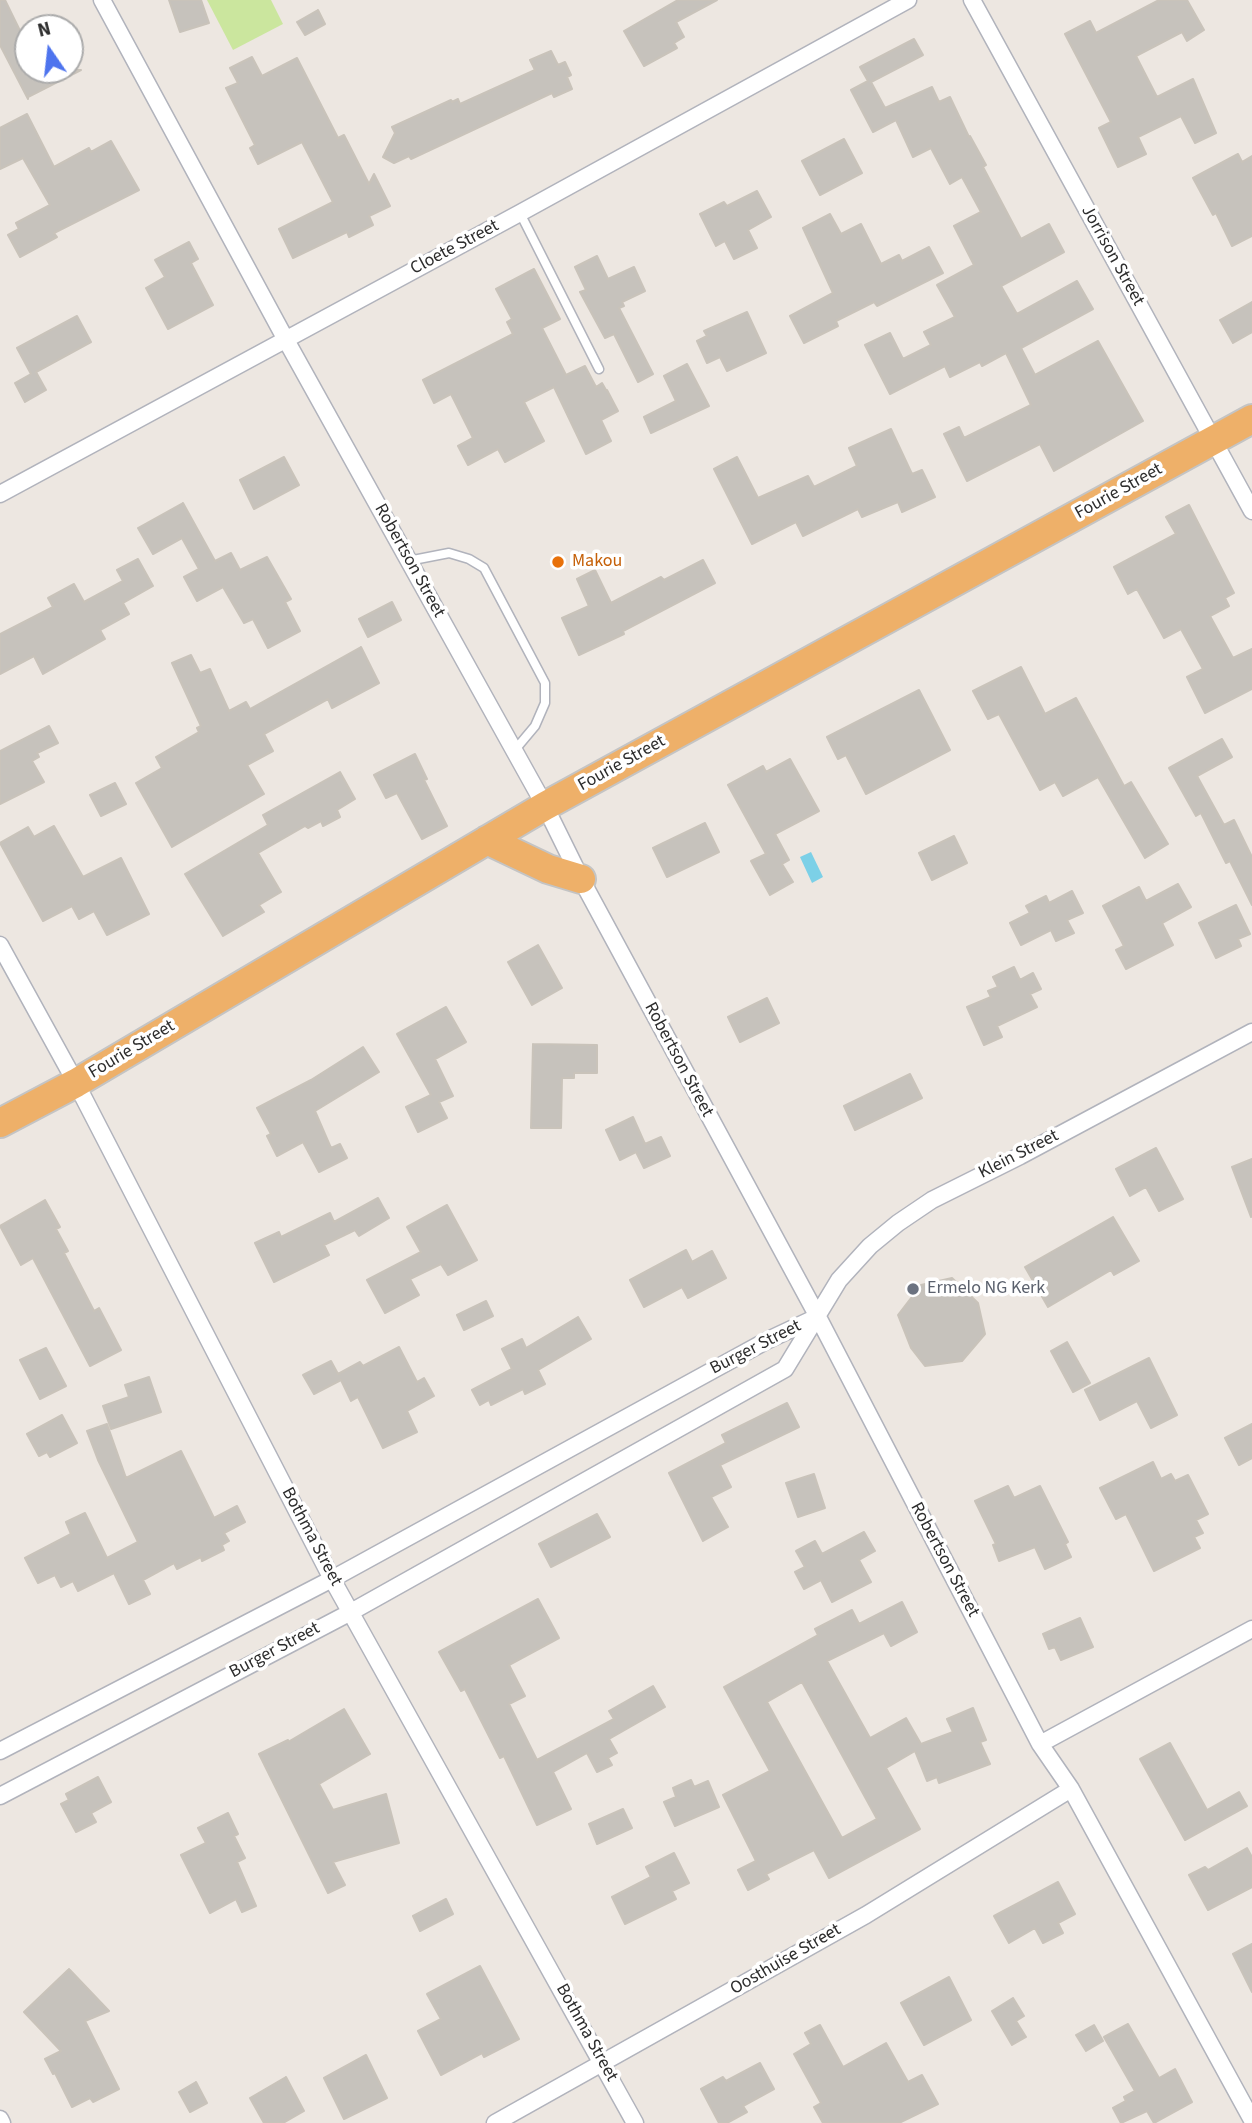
<!DOCTYPE html>
<html>
<head>
<meta charset="utf-8">
<style>
	body { margin:0 }
	#map { position:relative; width:1252px; height:2123px; overflow:hidden; background:#ede7e1; font-family:"Source Sans 3",sans-serif }
	canvas { display:block }
	.north { position:absolute; left:14px; top:14px; width:70px; height:70px; box-sizing:border-box; background:#fff; border:2px solid #ababab; border-radius:50%; rotate:346deg; font-size:19px; font-weight:700; line-height:28px; text-align:center; color:#2d2d2d }
	.north::after { content:''; display:block; margin:auto; width:24px; height:32px; background:#4e74ee; clip-path:polygon(50% 0,100% 100%,50% 72%,0 100%) }
</style>
</head>
<body>
<div id="map">
<canvas width="1252" height="2123"></canvas>
<div class="north">N</div>
</div>
<script>
const ctx = document.querySelector('canvas').getContext('2d');
ctx.lineJoin = 'round';
function paint(path, color) { ctx.fillStyle = color; ctx.fill(path, 'evenodd'); }
const toPath = rows => new Path2D(rows.map(r => 'M' + r).join(''));
function strokePath(path, color, width, dash) { ctx.strokeStyle = color; ctx.lineWidth = width; ctx.lineCap = dash ? 'butt' : 'round'; ctx.setLineDash(dash || []); ctx.stroke(path); }
function write(font, color, halo, rows, align = 'center') {
  ctx.font = font + ' "Source Sans 3",sans-serif'; ctx.lineWidth = 7; ctx.setLineDash([]); ctx.textBaseline = 'middle'; ctx.strokeStyle = halo; ctx.fillStyle = color; for (const [text, x, y, turn = 0] of rows) {
    ctx.save(); ctx.translate(x, y); ctx.rotate((+turn || 0) * Math.PI / 180); ctx.textAlign = isNaN(turn) ? turn : align; if (halo) ctx.strokeText(text, 0, 0); ctx.fillText(text, 0, 0); ctx.restore();
  }
}
paint(toPath([
	[207,0,271,0,283,24,233,50]
]), '#cbe69e');
paint(toPath([
	[811,852,823,877,812,883,800,857]
]), '#7cd0e7');
const building = toPath([
	[0,0,5,0,28,47,28,70,81,70,28,97,28,99,0,45,0,0],
	[169,0,201,0,209,23,180,32,169,0],
	[678,0,717,0,676,22,684,37,674,43,677,48,644,66,624,31,678,0],
	[1159,0,1187,0,1204,30,1187,41,1182,32,1136,56,1157,97,1193,79,1216,133,1195,143,1181,116,1138,137,1146,154,1118,167,1099,128,1111,122,1065,34,1090,21,1096,33,1159,0],
	[318,10,325,24,305,35,297,22,318,10],
	[914,39,923,55,871,82,885,108,932,87,939,102,950,97,969,137,970,136,986,165,983,167,1021,239,1049,224,1064,252,1001,286,1017,314,1077,281,1093,309,1021,348,1035,375,1098,341,1143,421,1054,471,1040,444,967,481,944,434,959,427,964,438,1031,405,1006,353,982,366,980,362,950,377,945,366,890,394,865,345,890,333,903,359,931,345,924,332,955,317,937,285,974,265,954,226,981,212,962,177,950,184,931,148,913,157,896,120,873,132,851,90,868,81,860,67,914,39],
	[551,51,558,65,565,62,571,75,567,77,572,89,554,97,552,93,411,159,409,156,394,163,383,157,395,133,392,127,451,100,452,102,458,99,460,104,535,70,530,60,551,51],
	[252,57,262,76,297,58,338,138,344,135,369,184,374,174,390,206,369,216,373,225,349,237,347,232,293,258,279,229,333,202,302,142,258,164,250,148,255,145,226,88,238,83,230,68,252,57],
	[27,114,54,167,89,148,91,152,111,141,139,190,54,233,57,237,20,257,8,235,19,229,16,223,50,205,23,158,0,169,0,128,27,114],
	[844,139,862,173,820,195,802,161,844,139],
	[1238,154,1242,162,1252,156,1252,236,1232,246,1216,213,1213,215,1193,178,1238,154],
	[757,191,771,217,748,230,757,248,734,259,725,241,716,246,700,214,724,202,727,206,757,191],
	[830,214,841,234,861,224,881,264,899,255,902,261,929,247,943,273,877,306,874,302,836,321,838,326,804,343,790,316,833,293,803,228,830,214],
	[189,242,198,259,191,263,213,305,168,329,146,288,165,277,155,260,189,242],
	[597,256,608,279,634,267,645,291,622,302,624,306,619,308,653,374,638,382,614,334,605,338,580,292,586,290,575,267,597,256],
	[534,269,560,319,542,328,566,375,585,366,596,387,602,383,606,390,607,390,618,411,601,420,611,441,586,454,554,387,524,402,544,441,505,462,498,449,468,465,458,446,473,438,451,394,434,403,423,380,513,334,507,322,512,319,496,289,534,269],
	[1252,302,1252,332,1233,343,1220,320,1252,302],
	[747,312,766,353,727,371,720,357,707,363,697,341,707,336,704,331,747,312],
	[77,316,91,342,36,372,46,390,25,402,15,383,31,374,17,348,77,316],
	[687,364,709,406,651,433,644,417,676,401,664,376,687,364],
	[891,429,912,474,922,470,935,497,902,512,898,502,862,517,858,509,803,536,796,522,752,544,714,469,737,457,758,498,808,476,814,487,857,466,849,448,891,429],
	[284,457,299,485,254,509,240,480,284,457],
	[183,503,215,561,231,553,240,570,267,557,291,599,285,602,300,631,268,648,253,619,244,623,223,587,197,601,184,577,199,569,182,538,153,554,138,528,183,503],
	[1189,505,1234,593,1225,598,1229,606,1210,616,1233,658,1252,649,1252,689,1205,713,1187,677,1203,669,1181,629,1164,638,1137,589,1128,594,1114,567,1176,534,1166,517,1189,505],
	[138,559,153,586,123,603,129,614,100,630,105,639,43,674,34,656,0,674,0,634,53,607,48,598,74,584,84,602,123,581,117,570,138,559],
	[703,560,715,583,623,631,624,634,579,655,562,618,589,606,577,579,595,570,611,603,661,577,664,580,703,560],
	[392,602,401,620,368,637,359,619,392,602],
	[361,647,379,683,332,708,328,699,264,734,273,751,247,765,264,794,172,847,136,783,162,768,156,757,199,732,197,728,201,726,172,663,191,655,200,673,210,669,229,711,246,702,250,709,361,647],
	[1021,667,1045,714,1076,698,1124,786,1131,782,1168,844,1145,858,1098,777,1063,796,1055,782,1040,790,999,714,988,719,973,691,1021,667],
	[919,690,950,750,866,794,846,755,838,759,827,737,919,690],
	[49,726,58,743,37,753,39,757,32,761,44,782,0,804,0,751,49,726],
	[1222,739,1232,757,1197,776,1224,825,1234,820,1252,857,1252,905,1230,861,1226,863,1201,813,1196,816,1169,768,1222,739],
	[415,754,427,779,424,780,447,826,422,839,397,793,386,798,374,775,415,754],
	[790,759,819,811,775,834,789,860,782,864,793,882,770,895,751,861,766,854,728,785,763,766,766,772,790,759],
	[340,772,355,799,337,810,340,817,323,826,321,821,308,828,305,826,258,853,281,892,259,905,264,912,223,936,185,874,268,825,263,815,340,772],
	[115,783,126,804,101,816,90,795,115,783],
	[705,823,719,852,667,877,653,848,705,823],
	[54,826,83,877,121,858,149,914,107,935,94,911,79,919,72,906,43,921,0,843,28,827,34,837,54,826],
	[954,836,967,863,932,880,919,853,954,836],
	[1178,884,1191,907,1162,923,1173,945,1126,969,1116,950,1124,946,1103,906,1139,887,1146,901,1178,884],
	[1072,891,1083,913,1067,920,1074,933,1056,941,1051,930,1021,945,1010,923,1030,913,1026,906,1046,896,1049,903,1072,891],
	[1236,905,1250,934,1238,939,1241,946,1216,958,1199,923,1236,905],
	[538,945,562,988,532,1005,508,962,538,945],
	[1014,967,1020,980,1033,973,1041,989,1030,994,1037,1007,997,1026,1002,1037,984,1045,967,1007,991,997,988,991,998,987,993,977,1014,967],
	[767,998,779,1023,740,1042,728,1017,767,998],
	[446,1007,466,1042,435,1059,453,1096,439,1102,447,1118,418,1132,406,1107,431,1095,397,1034,446,1007],
	[533,1044,597,1045,597,1073,574,1073,574,1078,562,1078,561,1128,531,1128,533,1044],
	[363,1047,379,1072,315,1111,331,1148,340,1144,347,1158,319,1172,303,1142,277,1156,267,1136,271,1134,257,1108,311,1080,363,1047],
	[910,1074,922,1098,855,1130,844,1106,910,1074],
	[633,1117,645,1144,661,1137,670,1156,644,1168,636,1152,620,1160,606,1130,633,1117],
	[1156,1148,1183,1199,1159,1211,1146,1187,1130,1196,1116,1169,1156,1148],
	[1252,1159,1252,1216,1251,1217,1232,1167,1252,1159],
	[378,1198,389,1218,359,1236,355,1230,324,1245,329,1255,274,1282,255,1243,279,1232,281,1237,330,1213,334,1222,378,1198],
	[45,1200,60,1227,56,1229,68,1251,64,1253,94,1311,99,1308,121,1350,90,1366,33,1258,21,1265,0,1226,45,1200],
	[447,1205,477,1260,448,1275,441,1264,410,1279,419,1295,385,1313,367,1280,421,1252,407,1227,447,1205],
	[1113,1217,1139,1261,1114,1275,1111,1270,1048,1307,1025,1267,1113,1217],
	[686,1250,692,1262,712,1251,726,1278,688,1298,682,1287,644,1307,630,1280,686,1250],
	[952,1278,978,1303,985,1334,962,1361,925,1366,911,1348,898,1315,921,1285,952,1278],
	[486,1301,493,1316,464,1330,457,1315,486,1301],
	[578,1317,591,1339,538,1370,545,1384,525,1394,523,1389,491,1405,489,1400,480,1405,472,1390,512,1369,502,1349,522,1339,526,1348,578,1317],
	[1067,1342,1090,1383,1073,1392,1051,1351,1067,1342],
	[399,1347,417,1382,424,1378,434,1396,407,1411,417,1432,383,1448,358,1397,351,1401,341,1380,314,1394,303,1375,331,1361,338,1374,360,1362,363,1366,399,1347],
	[46,1348,66,1386,40,1399,20,1360,46,1348],
	[1149,1358,1177,1415,1151,1428,1137,1401,1100,1420,1085,1390,1149,1358],
	[149,1377,161,1412,111,1429,103,1406,129,1397,125,1385,149,1377],
	[787,1403,799,1427,720,1465,731,1487,711,1497,728,1527,703,1541,669,1473,726,1443,722,1435,787,1403],
	[62,1415,77,1443,50,1457,47,1452,39,1456,27,1434,62,1415],
	[107,1424,126,1478,181,1451,214,1518,237,1506,245,1522,224,1533,229,1541,222,1545,224,1550,202,1561,201,1557,177,1569,174,1563,143,1580,150,1594,129,1604,114,1573,78,1591,73,1581,61,1587,55,1575,38,1583,25,1558,71,1534,66,1522,85,1513,107,1558,138,1542,98,1460,87,1431,107,1424],
	[1252,1424,1252,1458,1239,1465,1225,1438,1252,1424],
	[1153,1462,1161,1479,1171,1474,1175,1481,1188,1475,1208,1514,1196,1520,1203,1533,1194,1537,1200,1548,1154,1571,1126,1514,1116,1519,1100,1488,1153,1462],
	[814,1474,825,1508,798,1517,786,1483,814,1474],
	[1008,1486,1014,1498,1040,1486,1068,1542,1065,1544,1071,1557,1045,1569,1035,1547,999,1561,993,1545,996,1544,975,1501,1008,1486],
	[597,1514,610,1537,551,1567,539,1544,597,1514],
	[864,1532,875,1551,859,1560,871,1582,832,1602,821,1580,804,1589,795,1572,805,1567,796,1551,815,1541,822,1554,864,1532],
	[538,1599,559,1638,509,1665,525,1696,509,1704,537,1760,614,1719,609,1711,653,1686,665,1707,609,1739,617,1753,608,1758,612,1765,597,1772,587,1753,553,1772,571,1809,537,1825,504,1756,500,1758,465,1689,461,1691,439,1652,538,1599],
	[902,1602,917,1632,891,1646,884,1633,827,1661,870,1738,906,1718,921,1744,953,1732,947,1719,973,1708,986,1740,980,1742,990,1764,939,1783,937,1777,927,1781,915,1751,886,1768,920,1829,829,1878,814,1850,766,1874,769,1879,748,1890,738,1870,756,1861,723,1795,770,1771,724,1687,818,1635,815,1629,852,1610,859,1624,902,1602],
	[802,1682,877,1819,842,1838,767,1702,802,1682],
	[1080,1618,1093,1647,1061,1660,1055,1647,1049,1649,1043,1634,1080,1618],
	[344,1709,370,1754,319,1784,333,1810,386,1794,399,1843,333,1862,345,1885,328,1893,259,1754,288,1740,288,1742,344,1709],
	[1170,1743,1207,1810,1239,1792,1247,1806,1185,1840,1140,1759,1170,1743],
	[98,1777,111,1802,91,1813,96,1822,76,1832,61,1804,69,1800,66,1794,98,1777],
	[691,1780,694,1787,708,1781,719,1807,675,1826,664,1802,676,1797,673,1788,691,1780],
	[623,1809,632,1828,597,1844,589,1824,623,1809],
	[228,1813,238,1834,234,1836,245,1858,237,1862,256,1906,242,1912,236,1899,210,1913,181,1855,206,1843,198,1828,228,1813],
	[1247,1848,1252,1857,1252,1887,1208,1910,1189,1875,1205,1867,1208,1870,1247,1848],
	[674,1853,689,1883,672,1891,676,1899,625,1924,612,1897,651,1877,646,1867,674,1853],
	[1058,1882,1075,1914,1058,1923,1063,1933,1043,1943,1035,1928,1009,1943,994,1916,1058,1882],
	[446,1899,453,1914,420,1931,413,1916,446,1899],
	[1252,1944,1252,1992,1233,1954,1252,1944],
	[480,1966,519,2039,484,2057,482,2053,441,2075,418,2031,441,2019,427,1994,480,1966],
	[69,1969,109,2011,85,2021,119,2089,93,2102,90,2098,72,2107,55,2073,53,2074,45,2059,61,2051,24,2012,69,1969],
	[949,1977,971,2020,924,2045,901,2003,949,1977],
	[1013,1998,1024,2016,1016,2021,1026,2037,1012,2045,992,2011,1013,1998],
	[1128,2024,1159,2078,1175,2069,1192,2102,1154,2123,1147,2111,1121,2123,1113,2108,1126,2101,1124,2097,1135,2091,1104,2037,1128,2024],
	[820,2025,843,2067,886,2043,908,2082,922,2075,938,2104,899,2123,823,2123,814,2107,821,2103,794,2054,811,2044,805,2033,820,2025],
	[1094,2025,1103,2041,1086,2051,1076,2035,1094,2025],
	[366,2055,387,2098,344,2119,324,2078,366,2055],
	[760,2063,774,2089,743,2106,747,2112,727,2123,719,2123,701,2089,723,2077,726,2081,760,2063],
	[286,2077,304,2111,283,2123,264,2123,250,2098,286,2077],
	[196,2082,207,2103,190,2112,179,2092,196,2082]
]);
paint(building, '#c6c2bc');
strokePath(building, '#c9c3ba', 2);
const service = toPath([
	[520,213,599,369],
	[408,561,449,553,469,559,484,568,545,683,545,703,535,726,514,751]
]);
const minor = toPath([
	[102,0,286,340,545,806,581,879,818,1317,1040,1744,1071,1789,1252,2120],
	[972,0,1252,511],
	[0,494,520,213,908,0],
	[0,945,76,1083,332,1579,635,2123],
	[1040,1744,1252,1629],
	[0,1751,332,1579,766,1341,817,1317],
	[0,1796,351,1612,785,1369,839,1280,870,1246,898,1223,932,1200,1020,1156,1252,1032],
	[0,2119,2,2123],
	[495,2123,866,1915,1071,1789]
]);
const trunk = toPath([
	[487,840,548,869,581,879],
	[0,1123,76,1083,545,806,1252,419]
]);
strokePath(service, '#b1b3bc', 11);
strokePath(minor, '#b1b3bc', 19);
strokePath(trunk, '#c4c4c4', 32);
strokePath(service, '#fff', 8);
strokePath(minor, '#fff', 16);
strokePath(trunk, '#eeb069', 28);
for (const [x, y, r, color] of [
	[558,562,7,"#e8710a"],
	[913,1289,7,"#6b7280"]
]) { const dot = new Path2D(); dot.arc(x, y, r, 0, 2 * Math.PI); ctx.fillStyle = color; ctx.fill(dot); strokePath(dot, '#fff', 2.5); }
write('18px', '#2d2d2d', '#fff', [
	["Cloete Street",455,248,-28],
	["Jorrison Street",1112,256,61],
	["Fourie Street",1119,492,-29],
	["Robertson Street",409,561,61],
	["Fourie Street",622,764,-29],
	["Fourie Street",132,1050,-31],
	["Robertson Street",678,1060,62],
	["Klein Street",1019,1155,-27],
	["Burger Street",756,1348,-27],
	["Bothma Street",311,1537,62],
	["Robertson Street",944,1560,62],
	["Burger Street",275,1651,-28],
	["Oosthuise Street",786,1960,-30],
	["Bothma Street",586,2033,61]
]);
write('18px', '#c56008', '#fff', [
	["Makou",572,562]
], 'left');
write('18px', '#5b616d', '#fff', [
	["Ermelo NG Kerk",927,1289]
], 'left');
</script>
</body>
</html>
